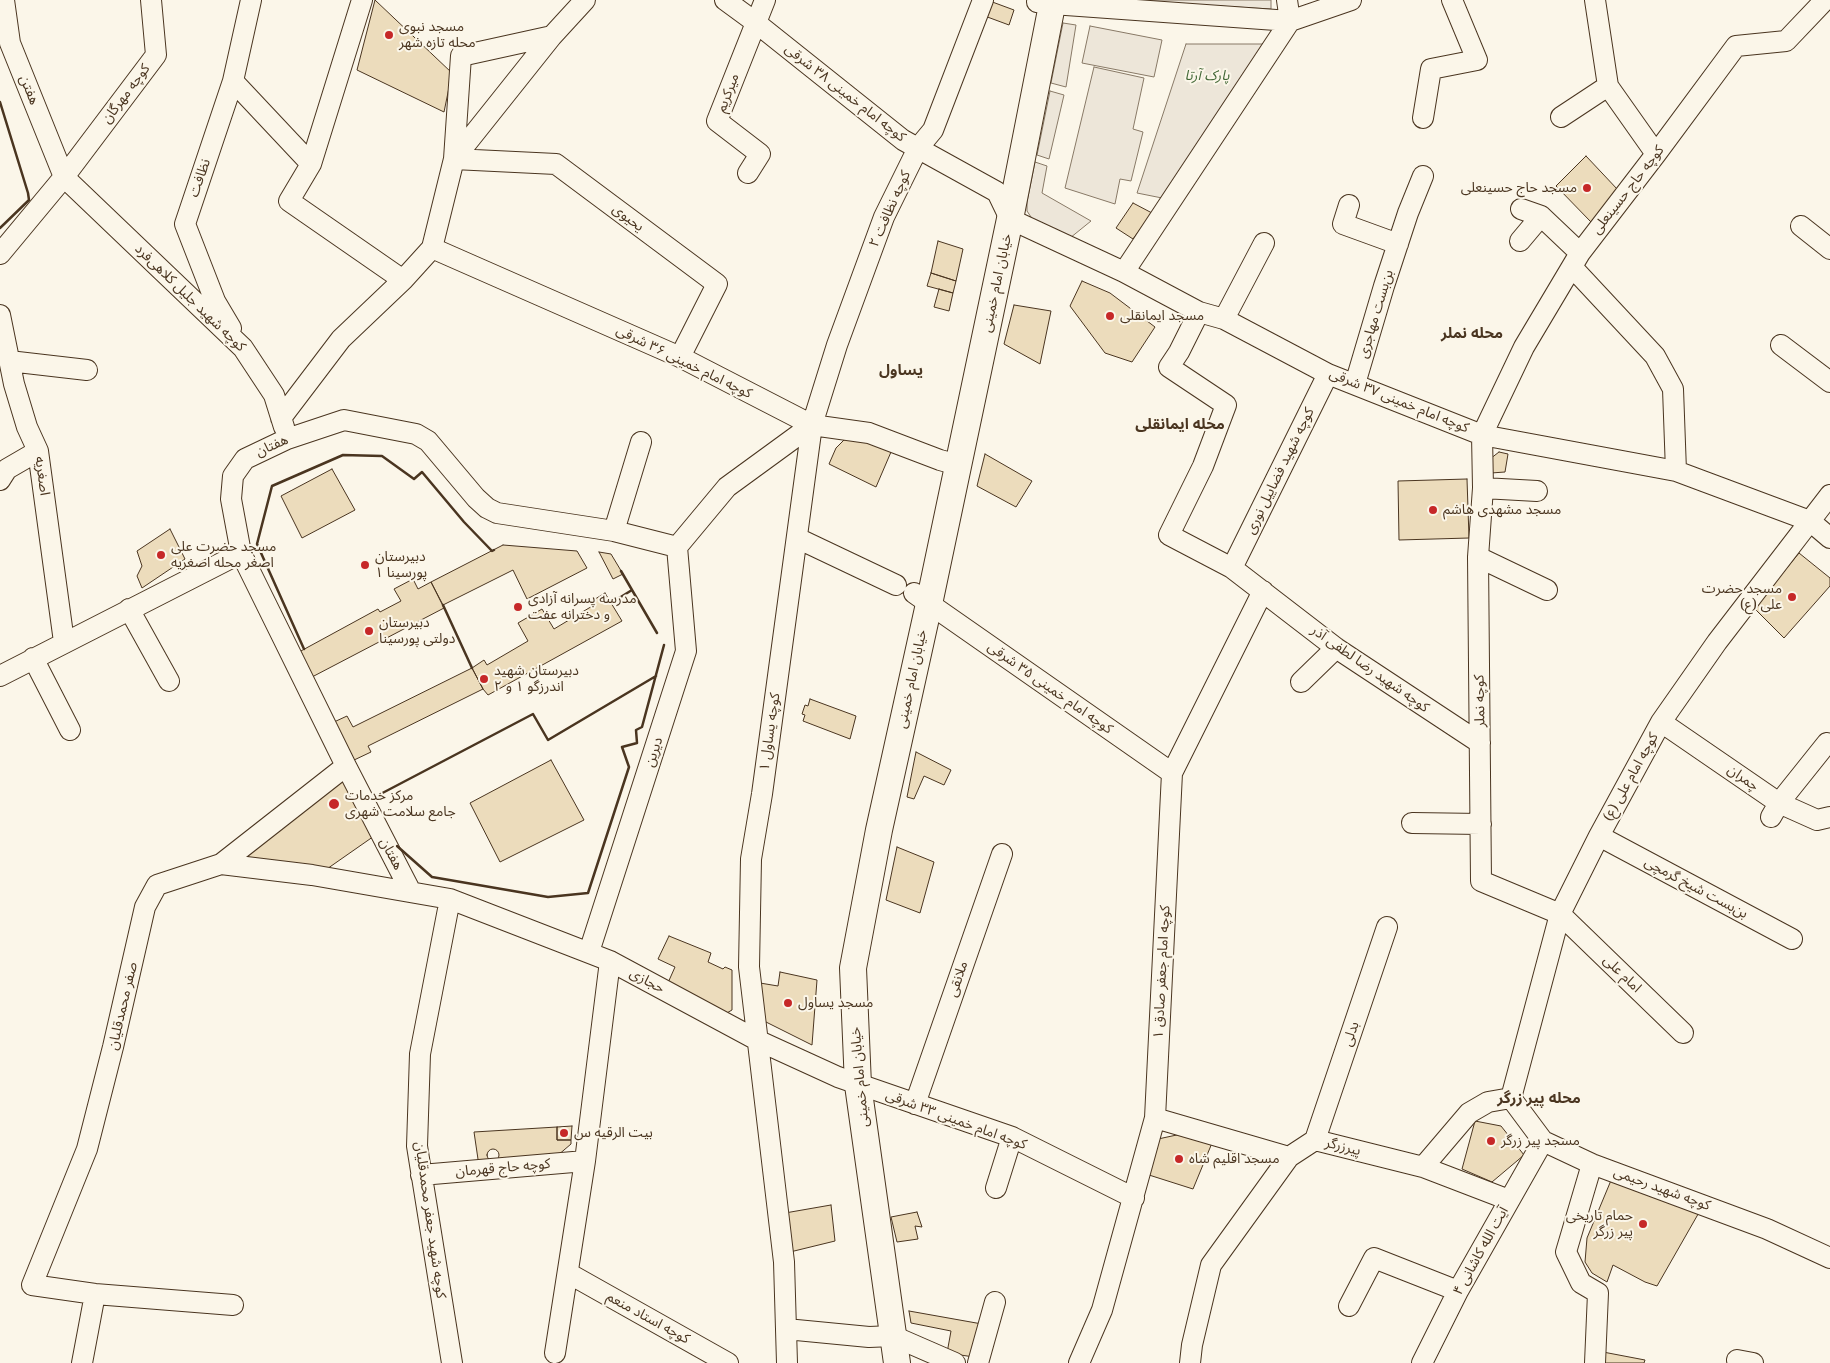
<!DOCTYPE html>
<html>
<head>
<meta charset="utf-8">
<style>
	body { margin:0 }
	canvas { display:block; background:#fbf6e9 }
</style>
</head>
<body>
<canvas width="1830" height="1363"></canvas>
<script>
const ctx = document.querySelector('canvas').getContext('2d');
ctx.lineJoin = 'round';
function paint(path, color) { ctx.fillStyle = color; ctx.fill(path, 'evenodd'); }
const toPath = rows => new Path2D(rows.map(r => 'M' + r).join(''));
function strokePath(path, color, width, dash) { ctx.strokeStyle = color; ctx.lineWidth = width; ctx.lineCap = dash ? 'butt' : 'round'; ctx.setLineDash(dash || []); ctx.stroke(path); }
function write(font, color, halo, rows, align = 'center') {
  ctx.font = font + ' "Noto Serif","Noto Sans Arabic",serif'; ctx.lineWidth = 4; ctx.setLineDash([]); ctx.textBaseline = 'middle'; ctx.strokeStyle = halo; ctx.fillStyle = color; for (const [text, x, y, turn = 0] of rows) {
    ctx.save(); ctx.translate(x, y); ctx.rotate((+turn || 0) * Math.PI / 180); ctx.textAlign = isNaN(turn) ? turn : align; if (halo) ctx.strokeText(text, 0, 0); ctx.fillText(text, 0, 0); ctx.restore();
  }
}
const green = toPath([
	[1113,0,1271,0,1271,9,1113,0],
	[1063,23,1076,25,1066,87,1051,83,1063,23],
	[1090,26,1162,40,1154,77,1082,63,1090,26],
	[1186,44,1263,44,1162,198,1137,193,1186,44],
	[1094,67,1144,78,1133,129,1143,132,1131,181,1120,179,1115,204,1065,188,1094,67],
	[1050,91,1064,95,1049,159,1037,155,1050,91],
	[1035,162,1047,166,1042,193,1091,221,1070,238,1033,220,1027,211,1027,202,1035,162]
]);
paint(green, '#ede6d9');
strokePath(green, '#887966', 1);
const building = toPath([
	[375,0,452,73,444,112,357,70,375,0],
	[987,0,1014,10,1009,25,982,15,987,0],
	[1586,156,1618,190,1591,222,1556,186,1586,156],
	[1133,203,1152,213,1133,239,1116,228,1133,203],
	[938,241,963,249,956,281,931,273,938,241],
	[931,273,956,281,953,293,927,286,931,273],
	[1082,281,1110,293,1155,327,1132,362,1105,353,1070,306,1082,281],
	[939,289,953,293,949,311,934,307,939,289],
	[1014,305,1051,311,1040,364,1004,344,1014,305],
	[853,436,891,452,876,487,829,464,836,448,844,440,853,436],
	[1499,452,1508,454,1505,472,1491,473,1490,459,1499,452],
	[985,454,1032,481,1016,507,977,486,985,454],
	[332,469,355,510,302,538,281,496,332,469],
	[1467,479,1469,538,1399,540,1398,481,1467,479],
	[170,529,185,559,142,588,137,576,142,566,137,551,170,529],
	[503,545,577,551,587,568,527,599,513,570,443,605,431,582,503,545],
	[599,552,611,554,623,574,613,579,599,552],
	[1799,553,1830,578,1830,586,1784,638,1754,608,1799,553],
	[413,579,418,589,431,582,444,608,312,677,299,652,378,609,380,612,401,601,394,589,413,579],
	[605,593,622,621,488,695,483,689,472,668,484,660,487,665,528,641,518,623,542,609,554,629,594,605,592,601,605,593],
	[472,668,483,689,368,746,371,752,352,761,334,722,347,716,353,727,472,668],
	[810,699,856,716,850,739,803,721,805,715,802,714,805,705,808,706,810,699],
	[916,752,951,770,944,785,924,776,914,799,907,797,916,752],
	[551,760,584,820,500,862,470,803,551,760],
	[345,775,377,834,324,871,242,857,345,775],
	[897,847,934,862,920,913,886,900,897,847],
	[669,936,711,953,708,962,723,969,725,967,732,970,732,1010,725,1014,667,985,675,967,658,959,669,936],
	[780,972,817,980,812,1045,762,1020,760,983,778,986,780,972],
	[1475,1121,1501,1126,1524,1155,1492,1182,1462,1169,1475,1121],
	[572,1126,571,1140,557,1140,557,1127,572,1126],
	[557,1127,557,1140,571,1140,571,1144,557,1156,479,1166,474,1132,557,1127],
	[1186,1133,1212,1143,1193,1189,1149,1175,1158,1139,1186,1133],
	'487 1155a6 6 0 1 1 12 0a6 6 0 1 1-12 0Z',
	[1612,1178,1701,1209,1657,1286,1645,1282,1613,1265,1607,1282,1592,1273,1585,1262,1587,1238,1612,1178],
	[831,1205,835,1241,790,1252,785,1213,831,1205],
	[917,1212,922,1227,915,1226,918,1239,897,1242,891,1217,917,1212],
	[909,1311,982,1324,974,1357,947,1353,951,1331,911,1323,909,1311],
	[1603,1352,1645,1360,1644,1363,1601,1363,1603,1352]
]);
paint(building, '#ecdcbc');
strokePath(building, '#4a3520', 1);
const minor = toPath([
	[4,0,10,43,64,177,243,348,274,395,284,427],
	[362,0,311,164,289,201,403,280],
	[725,0,755,22,903,140,997,192,1010,219,1124,272,1199,312,1224,319,1328,374,1482,435,1676,471,1810,521,1830,538],
	[1595,0,1608,86,1656,154],
	[1037,2,1052,4,1290,21,1351,0],
	[233,81,311,164],
	[1561,117,1608,86],
	[1423,118,1431,69,1477,60,1452,0],
	[454,159,556,164,717,284,680,357],
	[454,159,552,36],
	[748,173,760,154,717,121,765,0],
	[1349,205,1343,224,1398,244],
	[1521,209,1541,216,1580,253],
	[1801,226,1830,249],
	[1520,241,1541,216],
	[432,248,680,357,812,425,869,433,940,460,958,465],
	[0,254,64,177,156,55,151,0],
	[1572,267,1655,356,1673,389,1676,471],
	[1124,272,1290,21,1287,0],
	[1199,312,1179,352,1169,367,1226,405,1203,466,1169,535,1232,568,1336,648,1480,743],
	[0,315,14,384,27,427,38,451,64,642],
	[1224,319,1264,243],
	[231,328,215,301,185,224,233,81,251,0],
	[1781,345,1830,382],
	[9,361,87,370],
	[1355,384,1384,286,1408,213,1423,176],
	[281,418,341,339,403,280,432,248,454,159,461,56,552,36,585,0],
	[0,480,7,469,38,451],
	[1483,488,1537,491],
	[614,531,641,442],
	[797,538,896,585],
	[677,547,727,487,812,425],
	[1478,557,1547,590],
	[1232,568,1328,374],
	[914,593,1172,773],
	[129,609,169,681],
	[33,658,70,730],
	[0,676,241,553],
	[1301,682,1336,648],
	[1661,722,1779,803,1817,820,1830,817],
	[1771,817,1779,803,1827,743],
	[1412,823,1481,824],
	[1599,836,1792,939],
	[221,864,346,766],
	[411,892,346,766,241,553,231,499,233,476,245,459,287,439,344,420,416,434,428,441,476,498,487,508,497,513,614,531,677,547],
	[450,899,420,1054,417,1146,452,1363],
	[589,952,686,651,677,547],
	[1683,1033,1560,914,1481,881,1478,557,1483,488,1482,435,1524,347,1580,253,1656,154,1736,46,1786,41,1825,0],
	[1511,1098,1560,914,1599,836,1661,722,1717,642,1830,495],
	[1511,1098,1543,1141,1592,1164,1767,1229,1830,1258],
	[915,1104,1002,854],
	[1155,1118,1289,1157,1315,1140,1423,1167,1469,1113,1488,1102,1511,1098],
	[1315,1140,1387,927],
	[1592,1164,1566,1252,1581,1283,1598,1293,1595,1363],
	[1423,1167,1509,1200],
	[421,1175,585,1161],
	[996,1188,1012,1137],
	[568,1273,728,1363],
	[233,1305,95,1294,32,1285,87,1149,113,1047,145,907,157,885,221,864,312,875,450,899,610,961,757,1040,838,1077,1012,1137,1134,1198],
	[1349,1306,1374,1258,1458,1291],
	[786,1329,869,1337,893,1336,955,1363],
	[555,1353,585,1161,610,961],
	[1737,1360,1753,1363],
	[82,1363,95,1294],
	[787,1363,784,1262,749,967,751,859,762,794,812,425,837,345,884,217,918,148,933,130,983,0],
	[978,1363,995,1302],
	[1079,1363,1102,1310,1155,1118,1172,773,1263,591],
	[1190,1363,1192,1345,1211,1265,1289,1157],
	[1422,1363,1458,1291,1543,1141]
]);
const major = toPath([
	[897,1363,858,1085,853,968,879,830,929,604,1010,219,1053,0]
]);
strokePath(minor, '#4a3520', 22);
strokePath(major, '#4a3520', 28);
strokePath(minor, '#fbf6e9', 20);
strokePath(major, '#fbf6e9', 26);
strokePath(toPath([
	[0,102,28,193,29,200,0,228],
	[621,571,657,633],
	[611,603,632,590],
	[443,605,472,668],
	[304,649,257,544,272,486,343,455,382,456,414,479,422,472,464,522,492,551,494,550],
	[371,799,533,714,548,740,656,676],
	[397,846,432,877,548,897,588,893,629,767,622,747,637,743,636,730,642,727,664,645]
]), '#4a3520', 2.5);
for (const [x, y, r, color] of [
	[389,35,5,"#c62828"],
	[1587,188,5,"#c62828"],
	[1110,316,5,"#c62828"],
	[1433,510,5,"#c62828"],
	[161,555,5,"#c62828"],
	[365,565,5,"#c62828"],
	[1792,597,5,"#c62828"],
	[518,607,5,"#c62828"],
	[369,631,5,"#c62828"],
	[484,679,5,"#c62828"],
	[334,804,6,"#c62828"],
	[788,1003,5,"#c62828"],
	[564,1133,5,"#c62828"],
	[1491,1141,5,"#c62828"],
	[1179,1159,5,"#c62828"],
	[1643,1224,5,"#c62828"]
]) { const dot = new Path2D(); dot.arc(x, y, r, 0, 2 * Math.PI); ctx.fillStyle = color; ctx.fill(dot); strokePath(dot, '#fbf6e9', 2); }
write('14px', '#4a3520', '#fbf6e9', [
	["مسجد نبوی",399,27],
	["محله تازه شهر",399,43],
	["مسجد حاج حسینعلی",1577,188,"right"],
	["مسجد ایمانقلی",1120,316],
	["مسجد مشهدی هاشم",1443,510],
	["مسجد حضرت علی",171,547],
	["اصغر محله اصغریه",171,563],
	["دبیرستان",375,557],
	["پورسینا ۱",375,573],
	["مسجد حضرت",1782,589,"right"],
	["علی (ع)",1782,605,"right"],
	["مدرسه پسرانه آزادی",528,599],
	["و دخترانه عفت",528,615],
	["دبیرستان",379,623],
	["دولتی پورسینا",379,639],
	["دبیرستان شهید",494,671],
	["اندرزگو ۱ و ۲",494,687],
	["مرکز خدمات",345,796],
	["جامع سلامت شهری",345,812],
	["مسجد یساول",798,1003],
	["بیت الرقیه س",574,1133],
	["مسجد پیر زرگر",1501,1141],
	["مسجد اقلیم شاه",1189,1159],
	["حمام تاریخی",1633,1216,"right"],
	["پیر زرگر",1633,1232,"right"]
], 'left');
write('italic 14px', '#436837', '#fbf6e9', [
	["پارک آرتا",1207,76]
]);
write('14px', '#4a3520', '#fbf6e9', [
	["هفتن",29,90,68],
	["میرکریم",728,93,-69],
	["کوچه امام خمینی ۳۸ شرقی",845,93,38],
	["کوچه مهرگان",126,94,-53],
	["نظافت",200,178,-71],
	["کوچه حاج حسینعلی",1628,190,-52],
	["کوچه نظافت ۲",890,209,-66],
	["یحیوی",628,218,37],
	["خیابان امام خمینی",997,283,-78],
	["کوچه شهید جلیل کلاهی‌فرد",190,298,44],
	["بن‌بست مهاجری",1376,314,-73],
	["کوچه امام خمینی ۳۶ شرقی",684,362,26],
	["کوچه امام خمینی ۳۷ شرقی",1399,401,22],
	["هفتان",272,446,-24],
	["کوچه شهید فضاییل نوری",1280,471,-64],
	["اصغریه",42,476,82],
	["کوچه شهید رضا لطفی آذر",1370,669,35],
	["خیابان امام خمینی",912,679,-78],
	["کوچه امام خمینی ۳۵ شرقی",1050,688,35],
	["کوچه نملر",1480,701,-91],
	["کوچه یساول ۱",770,732,-82],
	["دیرین",654,752,-72],
	["کوچه امام علی (ع)",1631,777,-61],
	["چمران",1743,778,35],
	["هفتان",391,854,62],
	["بن‌بست شیخ گرمچی",1696,888,28],
	["کوچه امام جعفر صادق ۱",1162,972,-87],
	["امام علی",1622,974,44],
	["ملانقی",958,979,-71],
	["حجازی",647,981,28],
	["صفر محمدقلیان",123,1006,-77],
	["بدلی",1351,1034,-71],
	["خیابان امام خمینی",860,1077,-95],
	["کوچه امام خمینی ۳۳ شرقی",956,1120,20],
	["پیرزرگر",1343,1147,14],
	["کوچه حاج قهرمان",503,1168,-5],
	["کوچه شهید رحیمی",1662,1189,20],
	["کوچه شهید جعفر محمدقلیان",430,1220,82],
	["آیت الله کاشانی ۴",1481,1251,-61],
	["کوچه استاد منعم",648,1318,29]
]);
write('bold 15px', '#4a3520', '#fbf6e9', [
	["محله نملر",1472,334],
	["یساول",901,371],
	["محله ایمانقلی",1180,425],
	["محله پیر زرگر",1539,1099]
]);
</script>
</body>
</html>
